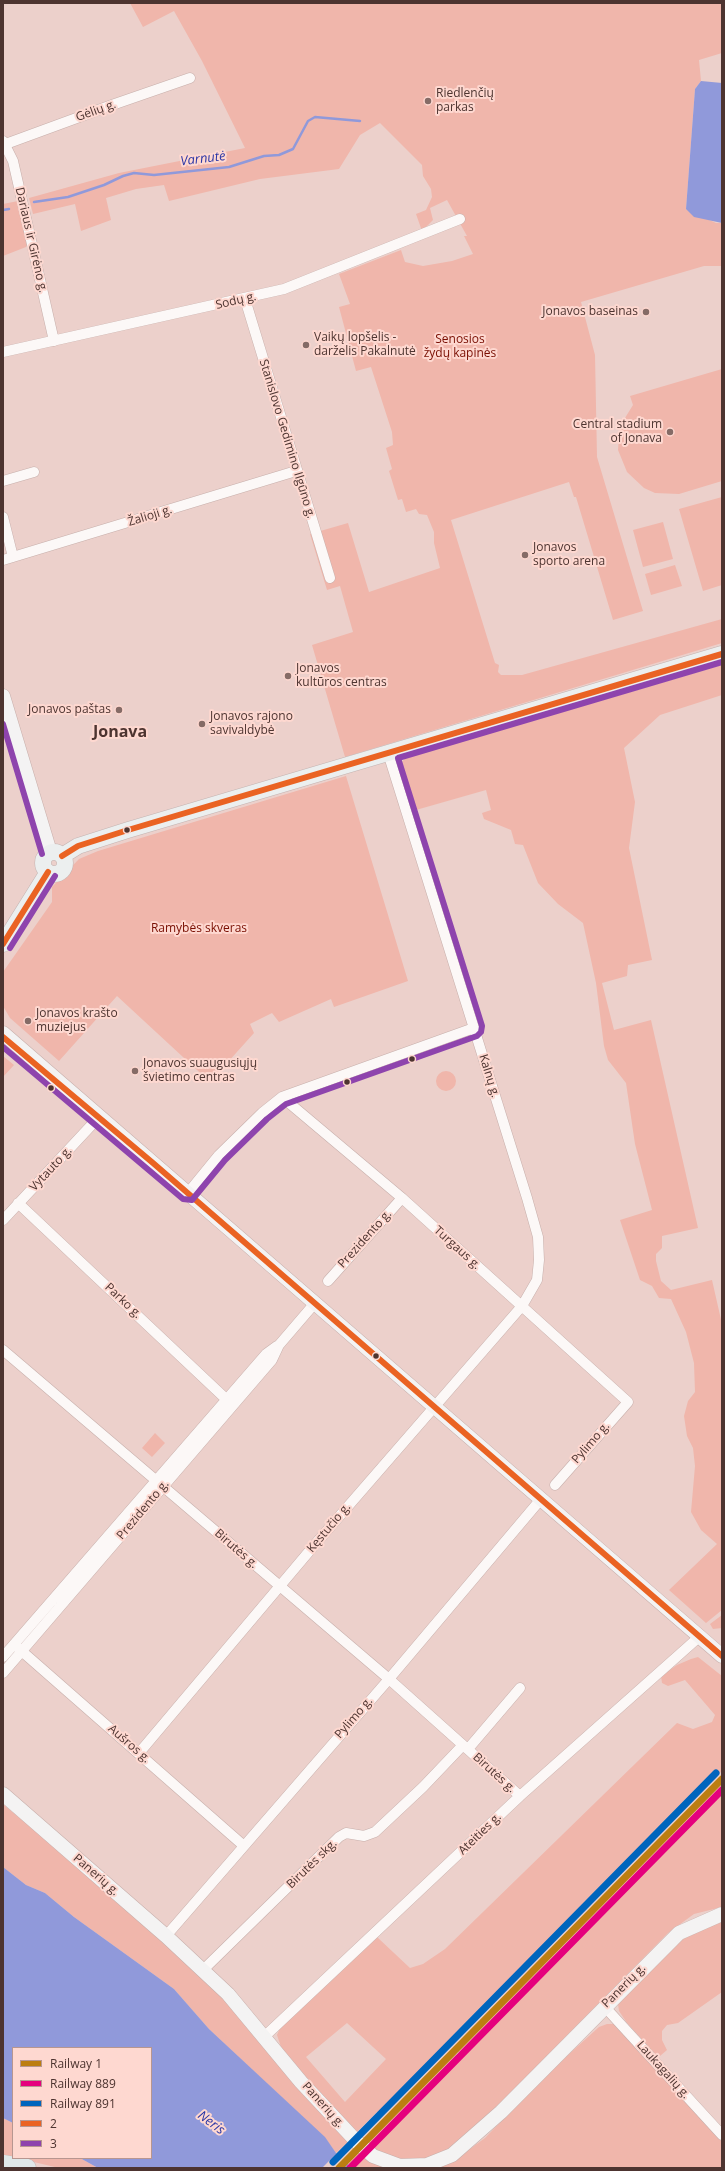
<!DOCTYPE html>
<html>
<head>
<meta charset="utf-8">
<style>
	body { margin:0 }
	#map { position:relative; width:725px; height:2171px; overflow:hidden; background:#ecd0cb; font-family:"Open Sans",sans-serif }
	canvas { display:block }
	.frame { position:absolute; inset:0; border:4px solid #4d3430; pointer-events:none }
	.legend { position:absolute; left:12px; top:2047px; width:140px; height:112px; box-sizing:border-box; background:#fed8d0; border:1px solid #b79690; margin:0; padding:5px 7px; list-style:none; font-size:12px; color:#4d3430 }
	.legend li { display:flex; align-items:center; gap:8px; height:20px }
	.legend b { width:20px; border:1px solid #b79690 }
</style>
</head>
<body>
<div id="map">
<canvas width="725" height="2171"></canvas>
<div class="frame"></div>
<ul class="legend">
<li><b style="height:5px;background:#bc7e11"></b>Railway 1</li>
<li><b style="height:5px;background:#e5007d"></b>Railway 889</li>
<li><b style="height:5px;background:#0065bd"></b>Railway 891</li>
<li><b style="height:5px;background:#ea6323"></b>2</li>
<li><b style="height:5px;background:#8e44ad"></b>3</li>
</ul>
</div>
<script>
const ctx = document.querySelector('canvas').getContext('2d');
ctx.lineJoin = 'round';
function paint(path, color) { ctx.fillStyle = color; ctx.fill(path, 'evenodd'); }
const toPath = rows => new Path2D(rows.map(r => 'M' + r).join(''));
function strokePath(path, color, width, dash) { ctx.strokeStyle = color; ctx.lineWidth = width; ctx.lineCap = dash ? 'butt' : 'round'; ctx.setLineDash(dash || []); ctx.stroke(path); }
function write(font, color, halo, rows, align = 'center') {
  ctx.font = font + ' "Open Sans",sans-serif'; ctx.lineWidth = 4; ctx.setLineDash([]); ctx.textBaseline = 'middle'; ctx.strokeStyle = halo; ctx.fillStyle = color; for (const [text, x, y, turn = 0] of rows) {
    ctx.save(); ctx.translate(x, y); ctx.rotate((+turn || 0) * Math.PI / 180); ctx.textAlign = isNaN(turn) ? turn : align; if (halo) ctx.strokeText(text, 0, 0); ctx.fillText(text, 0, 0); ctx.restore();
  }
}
paint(toPath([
	[130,3,722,3,722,53,699,60,701,81,695,89,686,209,716,223,722,223,722,266,704,266,581,302,595,355,597,457,643,611,613,620,576,497,574,497,569,482,451,520,495,663,499,665,498,672,501,675,522,675,722,619,722,643,345,757,312,645,353,632,340,586,327,590,310,534,348,523,369,592,440,568,434,543,434,532,427,515,419,514,416,509,406,512,402,499,398,500,389,471,392,469,386,448,393,445,392,432,371,367,356,371,339,307,350,304,339,274,401,250,405,262,423,266,452,261,473,254,464,236,467,236,447,200,430,208,433,220,422,231,416,214,426,210,432,197,431,189,423,176,422,165,380,123,360,135,339,169,260,179,169,201,164,185,136,189,106,198,111,220,81,231,75,204,33,214,29,198,119,173,245,148,202,61,174,11,143,27],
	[18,201,28,242,26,247,3,256,3,204],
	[722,369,722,481,679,494,655,493,644,488,627,472,618,450,620,426,633,405,630,396],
	[722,497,722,585,703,591,679,509],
	[663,522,673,559,643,567,633,530],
	[675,565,682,586,651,595,645,574],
	[722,665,722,695,660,715,624,748,635,802,629,848,652,960,628,965,627,976,602,983,614,1030,651,1020,698,1228,662,1236,662,1248,656,1254,656,1261,661,1281,671,1290,712,1280,722,1324,722,1610,706,1623,669,1590,717,1544,701,1530,691,1512,695,1466,693,1448,687,1436,684,1416,688,1401,695,1392,694,1363,686,1332,671,1299,659,1298,652,1286,640,1280,620,1220,652,1210,635,1144,626,1083,608,1060,604,1046,596,983,583,923,558,904,538,883,523,845,515,844,511,830,484,819,482,813,491,810,486,790,416,810,402,762,405,758],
	[346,776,408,981,334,1007,331,999,279,1022,272,1013,250,1024,254,1033,210,1082,117,996,59,1061,10,1018,3,1006,3,972,52,902,52,887,79,859,98,851],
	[3,1056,14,1065,3,1077],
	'436 1081a10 10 0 1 1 20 0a10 10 0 1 1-20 0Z',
	[155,1433,165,1443,152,1457,142,1448],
	[722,1615,722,1628,713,1629,710,1624],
	[698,1657,722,1676,722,1771,379,2113,377,2112,355,2134,335,2113,281,2047,277,2035,280,2028,377,1937,410,1968,423,1964,445,1949,677,1723,693,1729,712,1722,715,1715,685,1680,668,1686,662,1683,661,1676,677,1665,691,1659],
	[347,2023,386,2059,345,2102,306,2057],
	[722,1783,722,1907,694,1914,668,1933,472,2132,447,2151,424,2160,392,2158,377,2153,367,2144,455,2053,460,2058,462,2056,457,2051],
	[3,1800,4,1805,33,1829,37,1830,181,1958,227,2001,350,2140,336,2153,324,2137,209,2029,174,1989,74,1917,45,1893,26,1885,3,1867],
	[722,1919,722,1992,678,2023,667,2025,662,2031,662,2040,667,2050,660,2056,656,2055,627,2023,619,2011,618,2004,682,1936],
	[607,2024,615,2024,697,2112,722,2142,722,2168,437,2168,463,2154,485,2138,548,2073,599,2027],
	[3,2118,13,2123,13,2157,3,2155],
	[360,2151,390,2168,352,2168,347,2163],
	[17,2158,80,2158,98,2168,59,2168]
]), '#f0b6ab');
paint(toPath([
	[701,81,722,83,722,223,694,217,686,209,695,89],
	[3,1867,26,1885,45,1893,74,1917,174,1989,209,2029,325,2137,336,2153,352,2168,98,2168,80,2158,151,2158,151,2048,13,2048,13,2123,3,2118]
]), '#9099da');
paint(toPath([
	[338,2152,349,2162,343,2168,322,2168]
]), '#ecd0cb');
strokePath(toPath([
	[34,202,68,197,104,185,123,176,134,173,154,175,229,167,264,156,279,155,293,149,308,121,315,117,360,121],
	[3,210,9,209]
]), '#9099da', 2.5);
const street = toPath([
	[3,141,13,161,54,341],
	[3,145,112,105,190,78],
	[245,299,330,578],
	[3,352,284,289,460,219],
	[3,481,34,472],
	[3,517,13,557],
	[3,560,296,471],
	[282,1097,402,1198,628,1402,555,1485],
	[188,1193,219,1155,262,1113,282,1097,474,1028],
	[18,1203,226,1399],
	[3,1220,99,1117],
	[328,1281,402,1198],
	[3,1350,389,1679,520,1796],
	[17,1647,244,1846],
	[3,1657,266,1354,277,1346],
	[3,1673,272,1360,279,1345,315,1303],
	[468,1749,520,1688],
	[139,1753,317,1542,522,1306,537,1280,539,1260,538,1237,527,1198,388,753],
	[166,1936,389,1679,541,1499],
	[203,1970,339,1837,346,1833,364,1836,375,1832,423,1787,463,1745],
	[604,2006,722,2135],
	[265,2036,520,1796,699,1637]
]);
const secondary = toPath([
	[3,696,50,852],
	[3,1033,722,1656],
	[3,1794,166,1936,228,1994,301,2082,357,2142,373,2156,400,2166,427,2165,452,2155,501,2112,679,1933,722,1914]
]);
const primary = toPath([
	'43 863a11 11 0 1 1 22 0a11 11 0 1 1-22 0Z',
	[62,856,78,846,128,830,722,654],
	[3,944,48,872]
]);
const highway = toPath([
	[3,2164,27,2168]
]);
strokePath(street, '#c7afab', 11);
strokePath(secondary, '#c7afab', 15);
strokePath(primary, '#c3b3b1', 17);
strokePath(highway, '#c3b3b1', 19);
strokePath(street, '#fcf8f7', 10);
strokePath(secondary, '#f4f3f3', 14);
strokePath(primary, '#ecefef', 16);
strokePath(highway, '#e0e8e9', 18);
strokePath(toPath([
	[62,856,78,846,128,830,722,654],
	[3,944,48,872],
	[3,1037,153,1163,722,1656]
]), '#ea6323', 6);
strokePath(toPath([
	[3,724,42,854],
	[10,948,55,876],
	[3,1047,183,1199,192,1200,225,1160,267,1119,286,1104,477,1036,481,1032,482,1026,398,758,722,662]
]), '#8e44ad', 6);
strokePath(toPath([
	[339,2168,722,1779]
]), '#bc7e11', 7);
strokePath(toPath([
	[350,2168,722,1790]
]), '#e5007d', 7);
strokePath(toPath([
	[333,2162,716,1773]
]), '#0065bd', 7);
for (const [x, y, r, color] of [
	[428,101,4,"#856b66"],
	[646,312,4,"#856b66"],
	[306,345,4,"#856b66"],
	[670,432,4,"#856b66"],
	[525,555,4,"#856b66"],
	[288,676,4,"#856b66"],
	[119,710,4,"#856b66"],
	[202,724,4,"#856b66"],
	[127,830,3.5,"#4d3430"],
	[28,1021,4,"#856b66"],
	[412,1059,3.5,"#4d3430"],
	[135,1071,4,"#856b66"],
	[347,1082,3.5,"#4d3430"],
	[51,1088,3.5,"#4d3430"],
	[376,1356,3.5,"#4d3430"]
]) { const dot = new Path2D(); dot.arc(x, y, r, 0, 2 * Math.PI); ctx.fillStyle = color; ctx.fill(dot); strokePath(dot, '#fed8d0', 1.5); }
write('12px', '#4d3430', '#fed8d0', [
	["Riedlenčių",436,94],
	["parkas",436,108],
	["Jonavos baseinas",638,312,"right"],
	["Vaikų lopšelis -",314,338],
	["darželis Pakalnutė",314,352],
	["Central stadium",662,425,"right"],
	["of Jonava",662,439,"right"],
	["Jonavos",533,548],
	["sporto arena",533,562],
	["Jonavos",296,669],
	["kultūros centras",296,683],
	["Jonavos paštas",111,710,"right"],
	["Jonavos rajono",210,717],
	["savivaldybė",210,731],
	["Jonavos krašto",36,1014],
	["muziejus",36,1028],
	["Jonavos suaugusiųjų",143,1064],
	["švietimo centras",143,1078]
], 'left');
write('12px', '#4d3430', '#fed8d0', [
	["Gėlių g.",96,111,-20],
	["Dariaus ir Girėno g.",31,240,77],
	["Sodų g.",236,301,-13],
	["Stanislovo Gedimino Ilgūno g.",287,439,73],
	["Žalioji g.",150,516,-17],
	["Kalnų g.",489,1076,73],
	["Vytauto g.",51,1169,-47],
	["Prezidento g.",365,1239,-48],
	["Turgaus g.",457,1248,42],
	["Parko g.",123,1301,43],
	["Pylimo g.",591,1443,-49],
	["Prezidento g.",143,1510,-50],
	["Kęstučio g.",329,1528,-50],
	["Birutės g.",236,1549,41],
	["Pylimo g.",354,1718,-49],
	["Aušros g.",129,1744,41],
	["Birutės g.",494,1773,42],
	["Ateities g.",480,1834,-44],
	["Birutės skg.",312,1864,-44],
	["Panerių g.",96,1875,41],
	["Panerių g.",624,1986,-45],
	["Laukagalių g.",663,2070,48],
	["Panerių g.",323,2105,48]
]);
write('12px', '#790e02', '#fed8d0', [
	["Senosios",460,340],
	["žydų kapinės",460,354],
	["Ramybės skveras",199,929]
]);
write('italic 13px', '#2b37a6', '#fed8d0', [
	["Varnutė",203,159,-7],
	["Neris",211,2123,37]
]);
write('bold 16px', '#4d3430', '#fed8d0', [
	["Jonava",120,732]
]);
</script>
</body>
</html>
